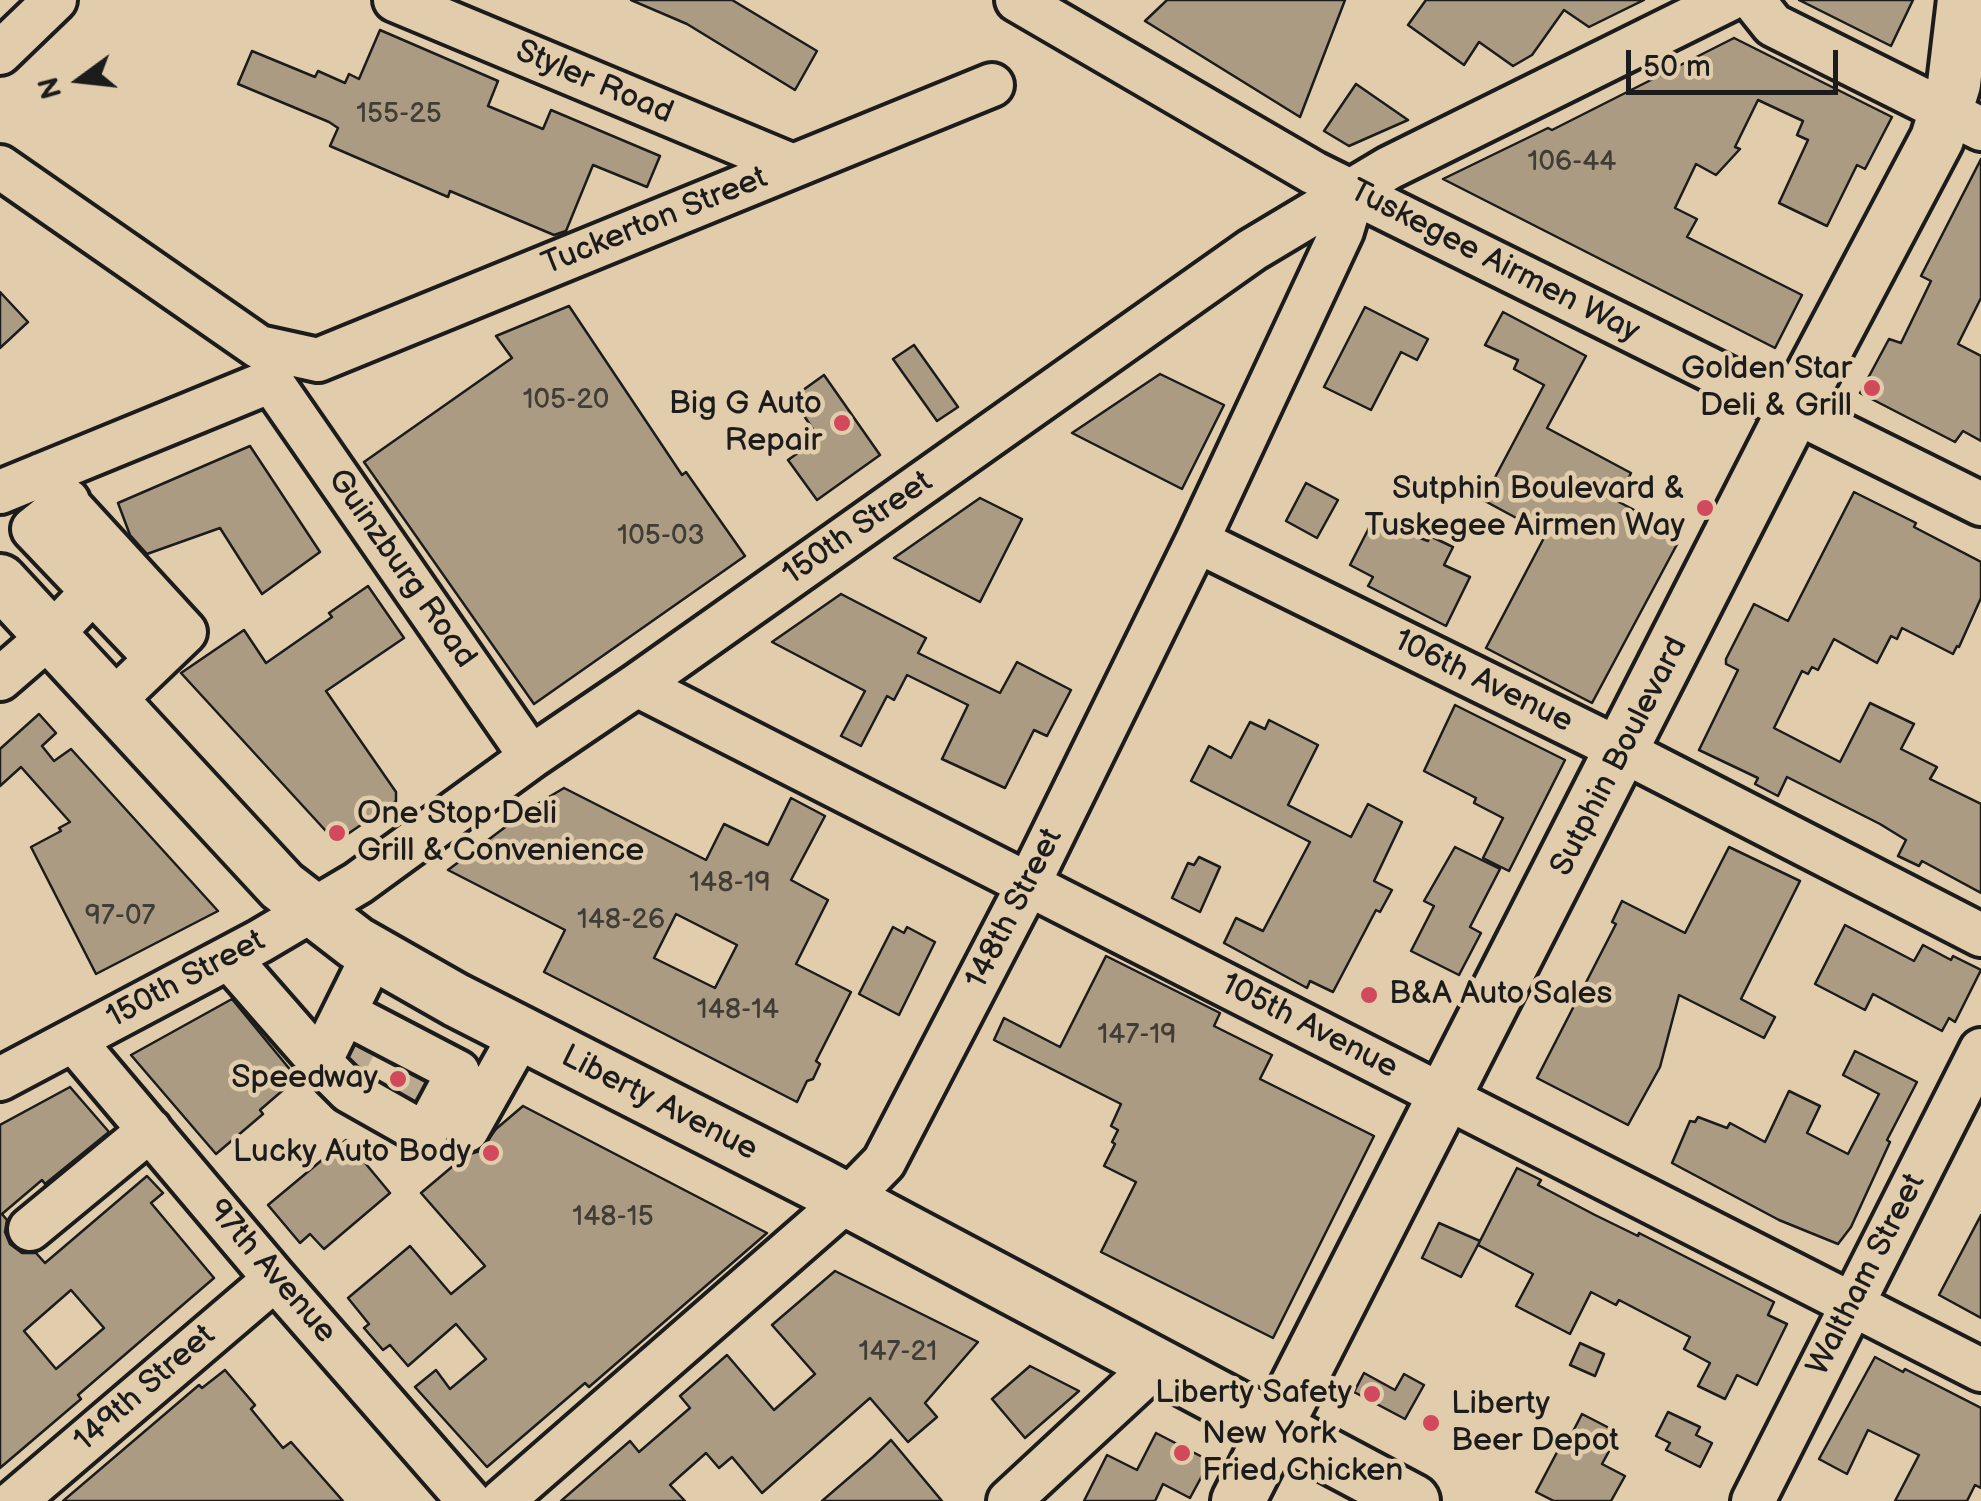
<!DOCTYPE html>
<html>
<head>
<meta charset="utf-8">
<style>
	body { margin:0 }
	#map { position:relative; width:1981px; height:1501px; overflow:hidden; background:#e1ccab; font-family:"Balsamiq Sans",sans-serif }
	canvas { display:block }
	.north { position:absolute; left:30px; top:30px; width:100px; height:100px; -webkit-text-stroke:8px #e1ccab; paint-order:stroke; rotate:255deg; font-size:28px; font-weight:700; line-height:40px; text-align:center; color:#1c1c1c }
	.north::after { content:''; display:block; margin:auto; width:35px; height:45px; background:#1c1c1c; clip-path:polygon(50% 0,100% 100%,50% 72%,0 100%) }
	.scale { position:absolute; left:1626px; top:50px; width:212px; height:45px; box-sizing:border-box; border:5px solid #1c1c1c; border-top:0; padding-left:12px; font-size:30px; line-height:35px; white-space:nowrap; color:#1c1c1c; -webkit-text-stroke:8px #e1ccab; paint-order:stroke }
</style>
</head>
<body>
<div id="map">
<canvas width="1981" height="1501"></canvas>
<div class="north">N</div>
<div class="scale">50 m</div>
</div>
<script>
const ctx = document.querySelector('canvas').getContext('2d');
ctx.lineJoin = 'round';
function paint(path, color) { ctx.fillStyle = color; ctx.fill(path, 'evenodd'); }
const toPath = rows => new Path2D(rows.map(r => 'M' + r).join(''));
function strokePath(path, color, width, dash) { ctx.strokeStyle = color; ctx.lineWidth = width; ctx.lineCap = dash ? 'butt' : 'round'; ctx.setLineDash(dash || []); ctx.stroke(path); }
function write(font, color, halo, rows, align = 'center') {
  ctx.font = font + ' "Balsamiq Sans",sans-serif'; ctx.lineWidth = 9; ctx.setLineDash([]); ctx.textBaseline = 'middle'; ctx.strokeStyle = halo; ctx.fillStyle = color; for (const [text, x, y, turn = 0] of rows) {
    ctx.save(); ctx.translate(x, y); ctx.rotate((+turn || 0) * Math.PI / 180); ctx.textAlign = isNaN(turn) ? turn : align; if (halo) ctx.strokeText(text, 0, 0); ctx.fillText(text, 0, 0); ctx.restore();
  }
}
const building = toPath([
	[631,0,732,0,817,51,795,90,687,24,631,0],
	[1167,0,1345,0,1300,117,1145,21,1167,0],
	[1426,0,1644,0,1589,27,1564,10,1532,55,1513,66,1479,42,1464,65,1408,25,1426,0],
	[1799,0,1913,0,1891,46,1799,0],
	[380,30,498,81,488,106,543,129,551,110,660,156,647,187,593,165,566,231,554,235,450,191,448,197,330,146,338,128,329,122,238,84,252,51,315,77,318,71,345,83,349,74,359,79,380,30],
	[1734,38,1892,117,1865,169,1857,165,1827,226,1779,203,1808,140,1797,135,1803,121,1758,100,1735,147,1740,149,1716,175,1696,164,1675,208,1697,219,1687,237,1802,295,1775,348,1443,179,1548,128,1552,130,1734,38],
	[1356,84,1408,120,1349,146,1324,131,1356,84],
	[1981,159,1981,298,1958,344,1981,356,1981,441,1963,431,1955,442,1860,393,1889,339,1901,343,1931,281,1921,276,1981,159],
	[0,292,28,322,0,348,0,292],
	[569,306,682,475,686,472,745,556,534,704,364,462,512,358,496,336,569,306],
	[1365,307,1428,339,1417,360,1401,352,1371,410,1324,387,1365,307],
	[1503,312,1586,356,1547,428,1631,473,1617,501,1682,535,1592,703,1486,648,1546,534,1483,500,1544,385,1514,369,1518,360,1485,345,1503,312],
	[914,345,958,407,937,421,893,359,914,345],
	[1160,374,1224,405,1182,489,1072,433,1160,374],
	[824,375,880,455,817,500,788,460,819,438,792,398,824,375],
	[250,446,320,552,262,594,220,528,147,554,130,535,118,503,250,446],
	[1306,483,1338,500,1317,538,1286,521,1306,483],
	[1854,492,1916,523,1914,527,1981,562,1981,598,1959,647,1957,646,1953,654,1902,628,1897,639,1891,636,1877,663,1834,639,1818,670,1812,667,1808,674,1802,671,1774,728,1840,762,1870,703,1914,724,1901,749,1937,767,1930,779,1981,804,1981,893,1922,861,1919,866,1898,856,1906,840,1880,824,1787,777,1778,796,1755,784,1758,778,1699,750,1738,670,1726,664,1726,659,1754,604,1788,621,1854,492],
	[980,498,1022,519,980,602,894,558,980,498],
	[1381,520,1404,532,1428,541,1430,536,1453,547,1444,565,1470,577,1446,626,1368,586,1373,577,1350,565,1372,522,1379,525,1381,520],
	[368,586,404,638,326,691,396,792,396,801,336,842,181,673,244,630,266,663,332,617,329,613,368,586],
	[841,594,926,638,918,653,1000,693,1017,662,1071,690,1047,736,1034,730,1005,788,942,759,968,705,907,675,894,700,887,696,861,746,841,736,865,691,772,642,841,594],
	[1455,705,1565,760,1509,871,1483,858,1503,818,1474,803,1476,798,1424,771,1455,705],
	[39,714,56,733,42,746,54,761,71,749,218,911,96,974,31,847,61,831,59,828,70,822,21,767,0,786,0,749,39,714],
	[1269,720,1318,745,1288,805,1351,837,1368,804,1402,822,1374,881,1392,890,1380,912,1376,910,1333,992,1310,981,1307,988,1224,943,1236,918,1263,931,1310,842,1191,781,1209,746,1231,758,1250,722,1265,729,1269,720],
	[564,788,706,860,724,824,768,845,791,798,825,816,791,880,828,900,796,964,851,992,816,1061,820,1064,813,1079,807,1081,797,1102,544,972,565,930,448,870,532,807,564,788],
	[676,914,737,945,715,988,654,958,676,914],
	[1455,847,1500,869,1470,927,1481,933,1459,975,1411,951,1434,906,1424,901,1455,847],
	[1729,847,1800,881,1741,999,1775,1017,1764,1038,1679,995,1660,1067,1628,1125,1537,1078,1616,924,1612,922,1622,901,1685,933,1729,847],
	[1199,857,1220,867,1200,912,1172,898,1188,863,1194,865,1199,857],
	[1845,925,1914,961,1923,945,1951,960,1953,956,1981,970,1955,1022,1949,1018,1942,1031,1873,994,1865,1010,1815,984,1845,925],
	[893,927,904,933,907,927,935,942,899,1015,859,994,893,927],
	[1106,956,1220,1013,1214,1026,1272,1055,1260,1079,1374,1136,1273,1338,1101,1252,1136,1182,1104,1166,1115,1144,1112,1142,1118,1130,1111,1126,1121,1104,994,1040,1004,1018,1060,1047,1106,956],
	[232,999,297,1078,260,1110,263,1114,216,1154,131,1055,232,999],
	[1855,1051,1917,1082,1887,1140,1890,1142,1851,1227,1838,1244,1779,1220,1672,1163,1690,1121,1695,1122,1698,1117,1727,1128,1730,1123,1765,1142,1789,1091,1820,1106,1807,1133,1848,1154,1879,1094,1843,1075,1855,1051],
	[70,1087,109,1132,45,1184,42,1180,2,1214,7,1220,5,1232,10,1244,22,1253,36,1253,45,1263,147,1176,163,1193,151,1203,214,1278,78,1395,81,1399,0,1468,0,1125,70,1087],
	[71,1290,104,1328,56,1369,24,1331,71,1290],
	[523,1106,767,1233,589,1387,585,1383,487,1467,415,1387,436,1370,450,1389,486,1359,456,1324,408,1366,390,1345,383,1350,364,1328,369,1324,348,1298,410,1246,451,1294,485,1266,421,1193,466,1155,480,1151,496,1129,523,1106],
	[346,1140,390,1193,324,1249,310,1234,300,1243,268,1205,346,1140],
	[1517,1168,1541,1180,1538,1185,1595,1215,1638,1236,1639,1233,1774,1302,1768,1315,1787,1324,1757,1385,1737,1375,1725,1399,1698,1386,1710,1363,1684,1349,1690,1337,1619,1300,1616,1305,1591,1292,1570,1334,1516,1306,1533,1274,1478,1245,1517,1168],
	[1981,1215,1981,1318,1939,1295,1981,1215],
	[1439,1223,1480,1241,1461,1277,1422,1258,1439,1223],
	[835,1271,978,1342,925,1403,937,1417,908,1442,870,1398,762,1493,732,1457,719,1468,706,1453,670,1485,685,1501,561,1501,630,1441,639,1452,690,1408,680,1396,727,1355,774,1410,815,1374,772,1325,835,1271],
	[1580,1343,1604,1354,1595,1376,1570,1365,1580,1343],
	[1875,1357,1903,1372,1905,1369,1981,1408,1981,1488,1975,1485,1967,1501,1895,1501,1919,1455,1868,1430,1847,1474,1819,1459,1875,1357],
	[1030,1366,1079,1391,1025,1438,992,1399,1030,1366],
	[225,1370,255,1405,251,1409,283,1448,291,1442,343,1501,63,1501,199,1385,202,1388,225,1370],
	[1364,1373,1395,1390,1404,1374,1424,1385,1405,1419,1354,1392,1364,1373],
	[1668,1412,1700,1427,1696,1435,1712,1443,1700,1467,1666,1450,1670,1443,1656,1436,1668,1412],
	[1582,1414,1619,1433,1602,1464,1625,1476,1611,1501,1554,1501,1536,1492,1564,1439,1568,1441,1582,1414],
	[1156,1433,1210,1461,1190,1498,1163,1484,1155,1501,1084,1501,1107,1455,1137,1470,1156,1433],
	[891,1440,942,1501,822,1501,873,1457,891,1440]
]);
paint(building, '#ab9b83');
strokePath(building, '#1c1c1c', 2.5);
strokePath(toPath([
	[344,1067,361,1034],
	[405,1099,422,1065]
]), '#baa98e', 42, [42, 21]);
const minor = toPath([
	[395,0,793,166],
	[1017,0,1314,173,1981,504],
	[1753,0,1773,25,1981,129],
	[0,53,55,0],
	[0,167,259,347,318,360,992,85],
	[41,475,185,632,112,702],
	[0,492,271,381,531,757],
	[68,501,33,529,157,659],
	[1197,541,1623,751,1981,935],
	[0,679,51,635,97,587],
	[637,685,1981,1370],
	[229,958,320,1062],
	[345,1013,458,1072,425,1134,349,1091,320,1062,374,953],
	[74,1041,275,1279,469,1501],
	[0,1079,260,941,358,883,531,757,637,685,1252,250,1389,168,1728,0],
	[467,1130,521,1034],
	[30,1229,150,1130],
	[15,1501,275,1279],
	[502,1501,846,1201,884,1162,1028,885,1197,541,1342,231,1354,191],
	[1009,1501,1158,1363],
	[1753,1501,1981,1050]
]);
const major = toPath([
	[0,581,282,886,356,943,456,1000,819,1185,1413,1501],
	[1238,1501,1810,379,1937,139,1954,84,1964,0]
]);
strokePath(minor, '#1c1c1c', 50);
strokePath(major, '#1c1c1c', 60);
strokePath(minor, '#e1ccab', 42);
strokePath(major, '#e1ccab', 52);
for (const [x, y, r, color] of [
	[1872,388,10,"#d1495b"],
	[842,423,10,"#d1495b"],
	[1705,508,10,"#d1495b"],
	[337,833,10,"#d1495b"],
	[1369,995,10,"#d1495b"],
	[398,1079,10,"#d1495b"],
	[491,1153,10,"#d1495b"],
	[1372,1394,10,"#d1495b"],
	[1431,1423,10,"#d1495b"],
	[1182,1453,10,"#d1495b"]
]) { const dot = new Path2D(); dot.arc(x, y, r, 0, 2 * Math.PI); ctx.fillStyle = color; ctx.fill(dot); strokePath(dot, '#e1ccab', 4); }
write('28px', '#403c36', null, [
	["155-25",399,115],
	["106-44",1572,163],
	["105-20",566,401],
	["105-03",661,537],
	["148-19",730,884],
	["97-07",120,917],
	["148-26",621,921],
	["148-14",738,1011],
	["147-19",1137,1036],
	["148-15",613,1218],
	["147-21",898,1353]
]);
write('32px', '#1c1c1c', '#e1ccab', [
	["Styler Road",594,83,23],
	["Tuckerton Street",655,222,-22],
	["Tuskegee Airmen Way",1494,262,27],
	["150th Street",858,529,-35],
	["Guinzburg Road",401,569,55],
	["106th Avenue",1483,682,26],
	["Sutphin Boulevard",1620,757,-63],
	["148th Street",1015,909,-63],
	["150th Street",186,980,-28],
	["105th Avenue",1309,1027,27],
	["Liberty Avenue",659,1104,27],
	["97th Avenue",271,1272,49],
	["Waltham Street",1867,1275,-63],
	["149th Street",145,1389,-41]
]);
write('32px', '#1c1c1c', '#e1ccab', [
	["Golden Star",1852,370],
	["Deli & Grill",1852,407],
	["Big G Auto",822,405],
	["Repair",822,442],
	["Sutphin Boulevard &",1685,490],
	["Tuskegee Airmen Way",1685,527],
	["One Stop Deli",357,815,"left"],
	["Grill & Convenience",357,852,"left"],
	["B&A Auto Sales",1389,995,"left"],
	["Speedway",378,1079],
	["Lucky Auto Body",471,1153],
	["Liberty Safety",1352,1394],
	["Liberty",1451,1405,"left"],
	["Beer Depot",1451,1442,"left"],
	["New York",1202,1435,"left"],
	["Fried Chicken",1202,1472,"left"]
], 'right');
</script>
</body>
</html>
